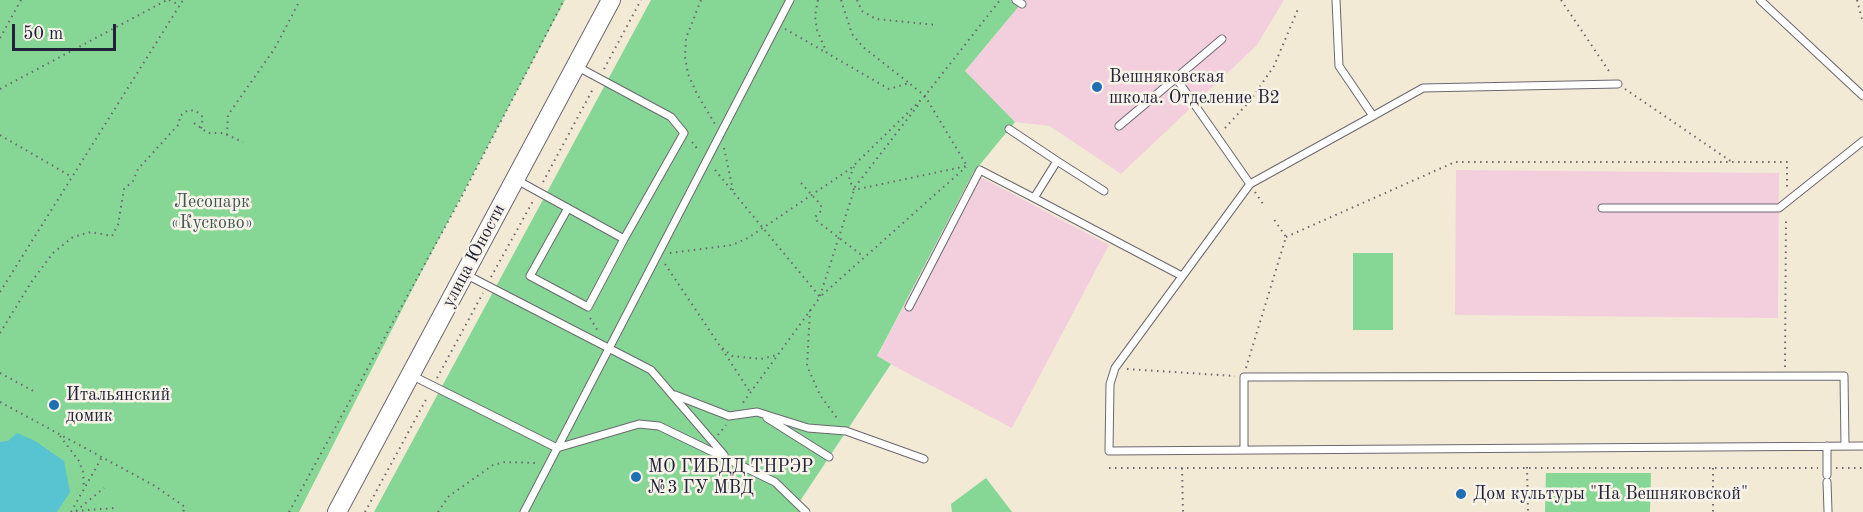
<!DOCTYPE html>
<html>
<head>
<meta charset="utf-8">
<style>
	body { margin:0 }
	#map { position:relative; width:1863px; height:512px; overflow:hidden; background:#f2ead5; font-family:"Old Standard TT",serif }
	canvas { display:block }
	.scale { position:absolute; left:12px; top:24px; width:104px; height:27px; box-sizing:border-box; border:3px solid #22223b; border-top:0; padding-left:8px; font-size:18px; line-height:21px; white-space:nowrap; color:#22223b; -webkit-text-stroke:4px #f7f3e8; paint-order:stroke }
</style>
</head>
<body>
<div id="map">
<canvas width="1863" height="512"></canvas>
<div class="scale">50 m</div>
</div>
<script>
const ctx = document.querySelector('canvas').getContext('2d');
ctx.lineJoin = 'round';
function paint(path, color) { ctx.fillStyle = color; ctx.fill(path, 'evenodd'); }
const toPath = rows => new Path2D(rows.map(r => 'M' + r).join(''));
function strokePath(path, color, width, dash) { ctx.strokeStyle = color; ctx.lineWidth = width; ctx.lineCap = dash ? 'butt' : 'round'; ctx.setLineDash(dash || []); ctx.stroke(path); }
function write(font, color, halo, rows, align = 'center') {
  ctx.font = font + ' "Old Standard TT",serif'; ctx.lineWidth = 5; ctx.setLineDash([]); ctx.textBaseline = 'middle'; ctx.strokeStyle = halo; ctx.fillStyle = color; for (const [text, x, y, turn = 0] of rows) {
    ctx.save(); ctx.translate(x, y); ctx.rotate((+turn || 0) * Math.PI / 180); ctx.textAlign = isNaN(turn) ? turn : align; if (halo) ctx.strokeText(text, 0, 0); ctx.fillText(text, 0, 0); ctx.restore();
  }
}
paint(toPath([
	[1024,0,1284,0,1257,45,1121,174,1050,126,1015,122,965,71],
	[1456,170,1779,173,1778,318,1455,315],
	[973,173,1109,245,1012,428,877,357]
]), '#f3cfde');
paint(toPath([
	[0,0,565,0,413,288,299,512,0,512],
	[651,0,1024,0,965,71,1015,122,973,173,877,356,891,364,798,504,806,512,374,512],
	[1353,253,1393,253,1393,330,1353,330],
	[1546,473,1651,473,1650,512,1545,512],
	[986,478,1012,512,952,512,951,504]
]), '#86d695');
paint(toPath([
	[17,433,35,441,64,461,70,492,57,512,0,512,0,442,8,441]
]), '#58c3d1');
const lane = toPath([
	[1016,0,1022,4],
	[1336,0,1339,66,1373,116,1250,184,1115,368,1110,384,1109,451,1863,446],
	[1760,0,1863,96],
	[1176,78,1222,39],
	[1373,116,1423,88,1618,84],
	[1119,126,1176,78,1250,184],
	[1009,129,1057,161,1034,198,1182,276],
	[1057,161,1104,191],
	[515,179,624,239,684,133,671,117,578,67],
	[568,208,530,276,588,307,624,239],
	[1602,208,1779,208,1863,141],
	[465,274,651,370,724,455],
	[909,307,980,170,1034,198],
	[413,376,557,448,639,424,659,426,775,482,806,512],
	[675,395,729,416,757,412,808,428,846,431,924,459],
	[767,418,829,457],
	[1827,446,1827,475],
	[1244,450,1244,377,1844,376,1845,446],
	[1827,482,1828,511],
	[524,512,790,0]
]);
const secondary = toPath([
	[337,512,611,0]
]);
strokePath(lane, '#6b6871', 9);
strokePath(secondary, '#6b6871', 20);
strokePath(toPath([
	[169,0,180,5],
	[701,0,686,38,685,57,688,74,697,94,715,124],
	[818,0,815,16,817,30,827,53,889,89,909,83,925,96,967,166,854,190,849,179,854,167],
	[841,0,852,34,863,47,909,83],
	[857,0,862,11,876,19,936,25],
	[1561,0,1611,74],
	[1857,0,1863,23],
	[785,29,827,53],
	[0,38,21,0],
	[604,69,641,0],
	[0,89,167,0],
	[1625,89,1732,162],
	[924,97,1000,0],
	[194,123,208,133,223,133,243,142],
	[1225,128,1250,101,1274,66,1298,9],
	[0,135,72,177],
	[227,135,228,115,275,48,300,0],
	[692,142,699,151],
	[724,148,733,190],
	[715,170,820,297,742,404],
	[543,182,594,87],
	[801,183,821,205,821,211,815,217,817,221,864,257],
	[1255,192,1265,207],
	[1286,237,1455,162,1787,162,1787,190],
	[670,253,732,245,748,238,850,169,925,96],
	[665,264,720,346,732,356,742,357,761,359,777,355],
	[491,277,533,201],
	[0,292,183,0],
	[822,295,966,167],
	[820,296,855,187,919,104],
	[810,310,807,366,820,395,839,421],
	[590,318,598,331],
	[0,333,32,281,53,253,73,237,91,232,112,236,118,225,124,189,133,181,138,169,179,124,180,116,188,110,196,111,203,117,201,129],
	[722,349,750,392],
	[1785,367,1786,217],
	[1246,368,1286,237,1273,218],
	[1127,369,1235,376],
	[0,373,35,392],
	[437,378,483,293],
	[0,402,155,486,185,507,183,512],
	[718,435,726,425],
	[60,436,79,461,83,472,84,489],
	[1527,467,1528,512],
	[1109,468,1818,468],
	[1182,468,1183,512],
	[1713,468,1713,512],
	[1836,468,1863,468],
	[76,511,114,508],
	[76,511,104,488],
	[71,512,102,457],
	[289,512,462,196,564,0],
	[365,512,428,396],
	[438,512,449,496,493,465,505,462,536,463]
]), '#6b6871', 2, [1.5, 4.5]);
strokePath(lane, '#fff', 7);
strokePath(secondary, '#fff', 18);
for (const [x, y, r, color] of [
	[1097,87,6,"#1f6fb2"],
	[54,405,6,"#1f6fb2"],
	[636,477,6,"#1f6fb2"],
	[1461,494,6,"#1f6fb2"]
]) { const dot = new Path2D(); dot.arc(x, y, r, 0, 2 * Math.PI); ctx.fillStyle = color; ctx.fill(dot); strokePath(dot, '#f7f3e8', 2); }
write('18px', '#22223b', '#f7f3e8', [
	["Вешняковская",1109,77],
	["школа. Отделение В2",1109,98],
	["Итальянский",66,395],
	["домик",66,416],
	["МО ГИБДД ТНРЭР",648,467],
	["№3 ГУ МВД",648,488],
	["Дом культуры \"На Вешняковской\"",1473,494]
], 'left');
write('18px', '#405856', '#f7f3e8', [
	["Лесопарк",212,202],
	["«Кусково»",212,223]
]);
write('18px', '#22223b', '#f7f3e8', [
	["улица Юности",474,256,-62]
]);
</script>
</body>
</html>
